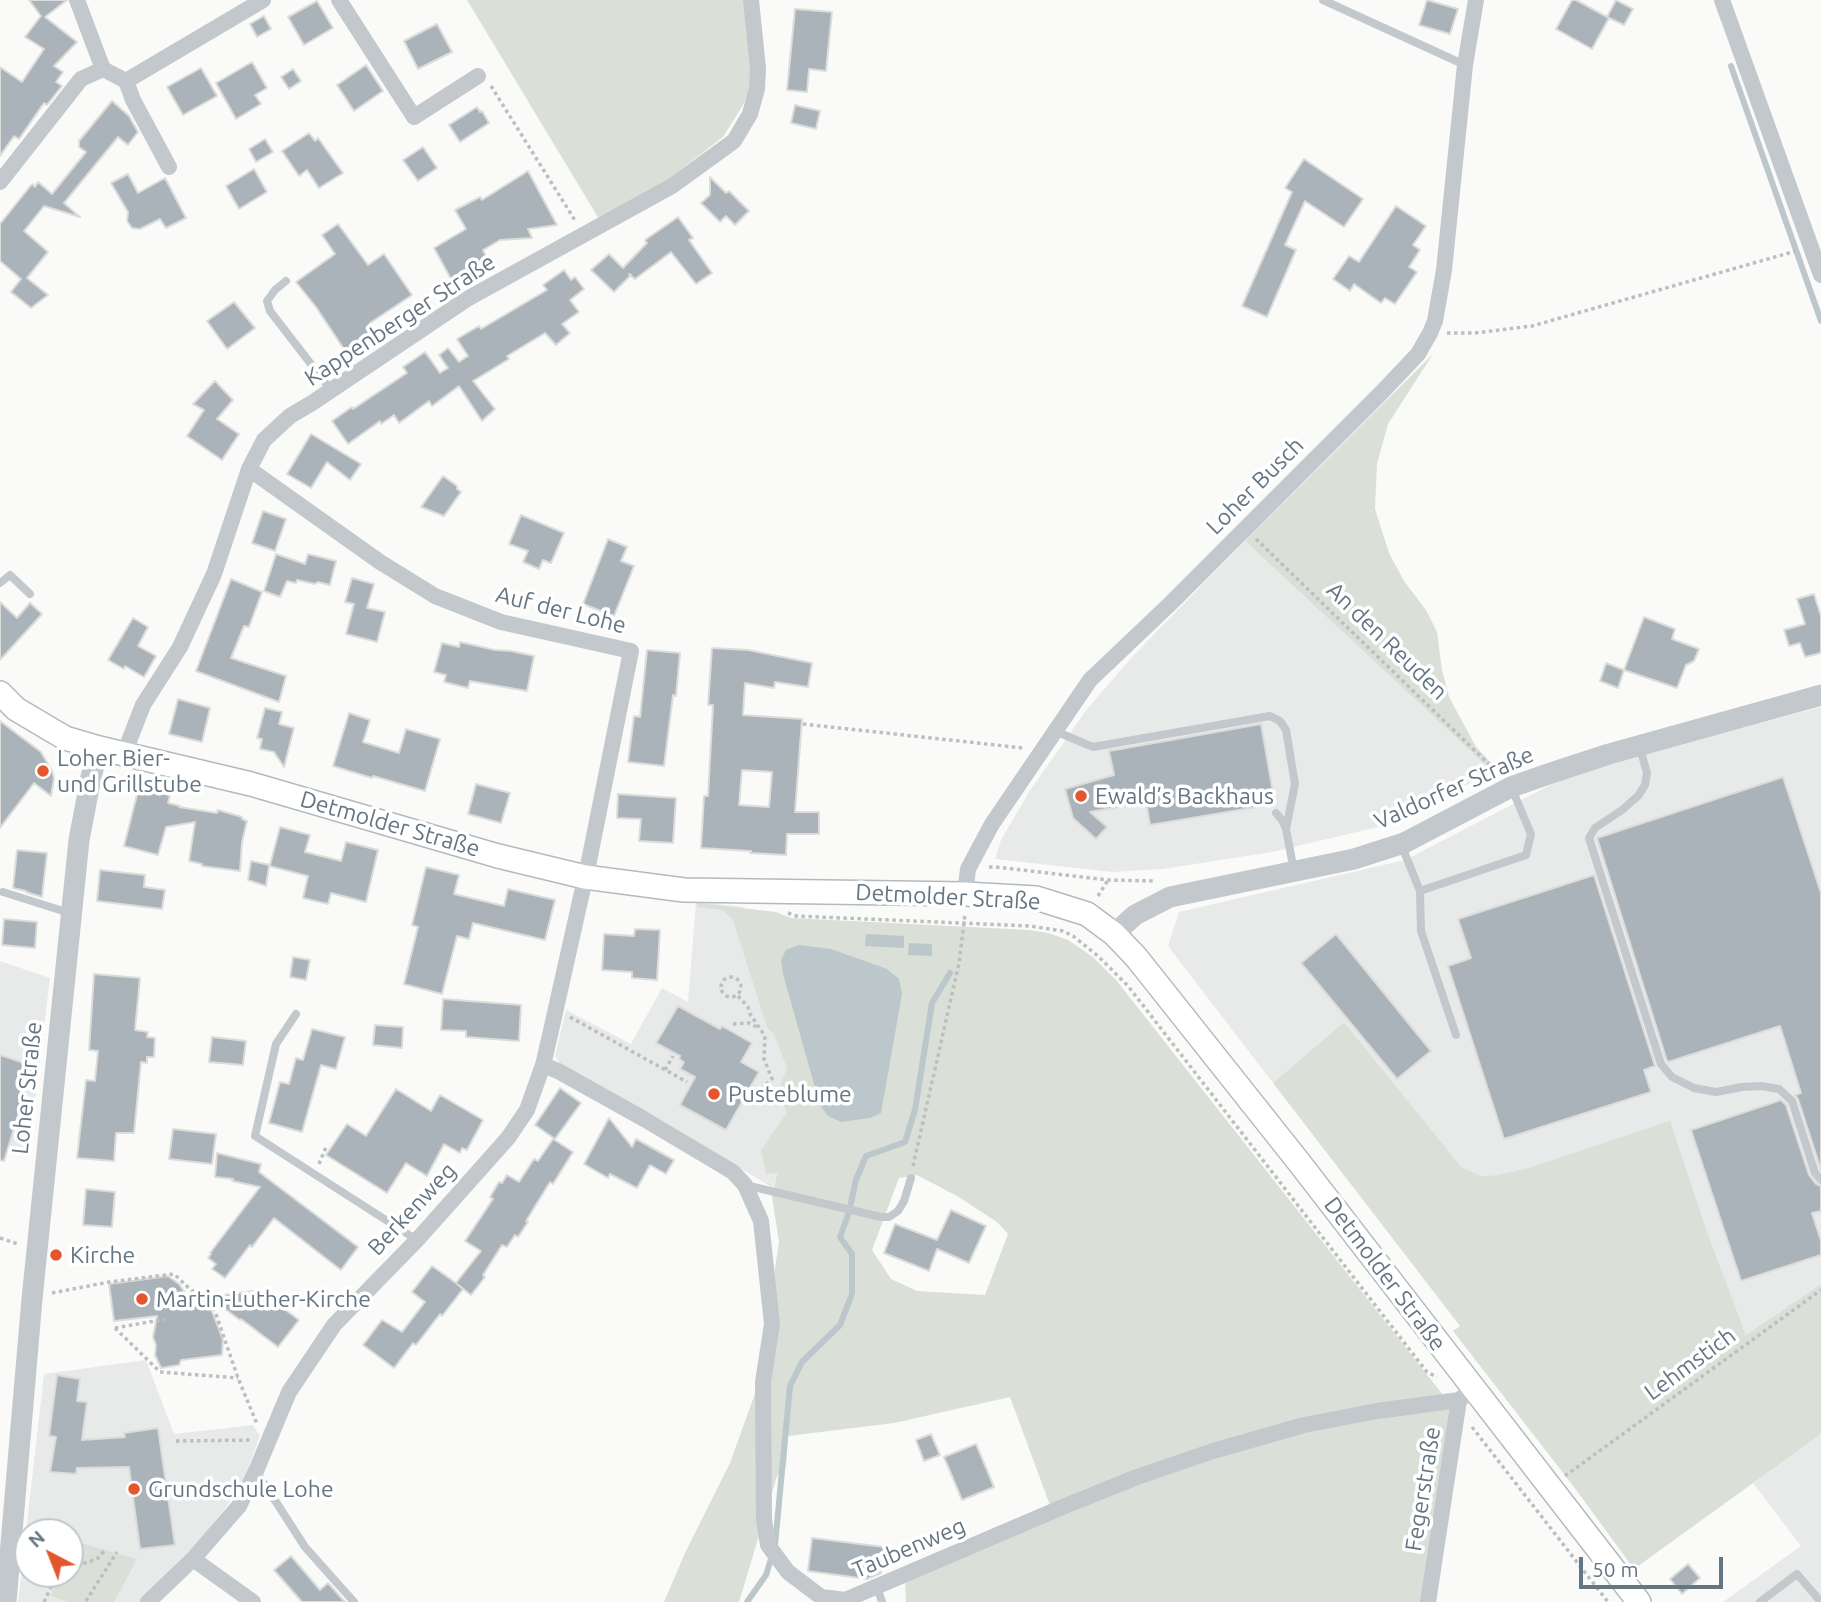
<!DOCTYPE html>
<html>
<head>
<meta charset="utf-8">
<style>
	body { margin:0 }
	#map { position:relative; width:1821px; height:1602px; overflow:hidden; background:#fafaf8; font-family:Ubuntu,sans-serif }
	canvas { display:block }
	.north { position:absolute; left:14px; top:1518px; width:70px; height:70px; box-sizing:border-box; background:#fff; border:2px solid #c1c8cd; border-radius:50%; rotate:318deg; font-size:19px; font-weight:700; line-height:28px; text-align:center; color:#657683 }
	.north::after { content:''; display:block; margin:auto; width:24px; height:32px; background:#e4572e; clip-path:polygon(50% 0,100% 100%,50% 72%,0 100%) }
	.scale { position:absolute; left:1579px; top:1557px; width:144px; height:32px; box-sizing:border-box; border:4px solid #657683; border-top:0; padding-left:9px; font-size:21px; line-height:24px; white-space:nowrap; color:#657683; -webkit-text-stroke:5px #fff; paint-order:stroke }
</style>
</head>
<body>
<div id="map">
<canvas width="1821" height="1602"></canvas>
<div class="north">N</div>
<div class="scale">50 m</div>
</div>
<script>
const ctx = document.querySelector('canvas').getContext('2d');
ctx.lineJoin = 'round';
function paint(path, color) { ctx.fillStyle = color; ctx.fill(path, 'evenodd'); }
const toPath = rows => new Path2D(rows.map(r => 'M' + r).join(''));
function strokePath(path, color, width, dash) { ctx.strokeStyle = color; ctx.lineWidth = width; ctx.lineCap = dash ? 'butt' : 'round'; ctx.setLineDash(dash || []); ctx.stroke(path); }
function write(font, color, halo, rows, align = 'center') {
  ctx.font = font + ' Ubuntu,sans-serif'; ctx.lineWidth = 7; ctx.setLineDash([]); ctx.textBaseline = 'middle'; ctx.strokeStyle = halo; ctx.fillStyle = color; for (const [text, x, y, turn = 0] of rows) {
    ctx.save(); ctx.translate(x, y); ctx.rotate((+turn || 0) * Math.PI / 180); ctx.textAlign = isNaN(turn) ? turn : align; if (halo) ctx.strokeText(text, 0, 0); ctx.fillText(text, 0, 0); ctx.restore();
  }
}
paint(toPath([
	[1245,541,1492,771,1399,822,1272,852,1163,869,1112,872,995,859,1001,840,1029,792,1087,709,1133,656],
	[1821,707,1821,1284,1746,1335,1706,1229,1532,1167,1498,1175,1481,1176,1461,1168,1344,1022,1273,1083,1168,946,1179,912,1405,860,1556,782,1605,764],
	[696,902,743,907,803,1113,786,1138,773,1188,655,1116,562,1067,555,1056,566,1010,631,1044,662,988,688,1002],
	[0,961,50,978,29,1150,21,1153,0,1147],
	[146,1360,174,1434,253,1425,260,1436,246,1474,229,1503,195,1547,141,1602,18,1602,44,1374],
	[28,1532,70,1532,70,1574,28,1574],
	[1821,1434,1821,1602,1723,1602,1801,1546,1753,1483]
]), '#e8e9e9');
paint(toPath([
	[467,0,746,0,753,89,723,137,667,180,599,219],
	[1433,354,1388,424,1377,464,1375,509,1389,553,1404,581,1426,610,1437,632,1442,670,1449,697,1476,747,1497,769,1492,771,1245,541],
	[698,903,776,912,791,918,1030,930,1048,933,1068,940,1093,957,1116,980,1451,1405,1425,1602,906,1602,905,1582,1054,1516,1010,1397,894,1423,788,1436,786,1465,777,1476,739,1602,664,1602,685,1553,730,1463,757,1388,779,1242,772,1197,777,1173,766,1174,761,1150,787,1113,778,1092,787,1068,774,1034,767,1027,733,920,723,910,697,907],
	[917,1175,957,1196,997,1222,1008,1234,985,1295,917,1291,891,1279,872,1250,899,1178],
	[1344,1022,1461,1167,1481,1176,1498,1175,1532,1167,1670,1121,1706,1229,1746,1335,1821,1284,1821,1434,1634,1569,1574,1487,1453,1331,1460,1326,1273,1083],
	[70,1540,137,1559,114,1602,68,1602,51,1596,54,1587,50,1584,53,1574,70,1574]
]), '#dadfd7');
paint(toPath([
	[866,934,904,936,904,948,865,946],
	[909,943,932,944,932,956,908,955],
	[799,945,831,949,887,969,899,979,902,994,881,1113,870,1118,841,1122,828,1116,820,1105,783,974,781,960,786,950]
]), '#bbc7cb');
strokePath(toPath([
	[1731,66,1821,321],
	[851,1203,856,1180,866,1156,905,1142,915,1110,932,1003,950,973],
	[775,1545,790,1386,802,1362,840,1325,852,1294,852,1254,840,1237,848,1215],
	[747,1602,766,1575,771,1559]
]), '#bbc7cb', 6);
const building = toPath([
	[29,0,67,0,45,17,77,42,54,66,63,72,56,82,62,86,47,105,44,103,19,139,14,136,0,156,0,67,22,82,44,49,25,37,41,16,29,0],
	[1427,0,1458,9,1450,34,1419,25,1427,0],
	[1572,0,1576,0,1609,18,1592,49,1556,29,1572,0],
	[1616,0,1633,9,1624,25,1607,17,1616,0],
	[317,1,333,28,304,45,288,17,317,1],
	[795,9,832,12,826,71,809,69,807,92,787,90,795,9],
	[264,16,271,29,257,37,250,24,264,16],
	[437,24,452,52,418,69,404,41,437,24],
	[252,62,267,88,255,95,261,104,236,119,216,83,252,62],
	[366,65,383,91,354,111,337,85,366,65],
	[201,68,217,96,183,115,167,87,201,68],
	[293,69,301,81,289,89,281,77,293,69],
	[112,101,129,116,138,132,128,145,118,137,64,203,80,217,44,206,24,231,48,252,27,278,48,295,31,308,11,292,21,279,0,261,0,224,32,184,35,187,38,182,52,194,86,152,79,147,79,141,112,101],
	[795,105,820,111,816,129,791,123,795,105],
	[477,107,480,112,482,111,489,123,460,142,449,125,477,107],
	[309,133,315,141,318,138,343,173,319,188,307,170,299,176,282,151,309,133],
	[265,139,273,152,256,162,249,149,265,139],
	[423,147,437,168,418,181,403,160,423,147],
	[1304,159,1363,199,1344,227,1305,201,1285,245,1296,250,1267,317,1242,306,1292,192,1285,188,1304,159],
	[254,169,267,192,239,209,226,186,254,169],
	[528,171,557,225,528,229,532,238,500,240,483,250,487,258,451,279,434,248,466,229,455,210,480,197,482,200,528,171],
	[128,174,138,193,165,178,186,218,166,228,160,219,140,229,132,228,127,221,128,212,111,183,128,174],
	[710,177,726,193,729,191,749,211,735,225,726,216,720,222,701,203,710,195,710,177],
	[1396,206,1426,226,1413,245,1420,250,1409,267,1417,272,1395,304,1385,298,1381,303,1354,284,1350,291,1333,279,1349,256,1359,262,1396,206],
	[678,217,693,238,689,240,712,273,696,284,671,252,635,279,629,274,631,275,614,292,591,270,609,254,623,268,647,243,645,240,678,217],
	[338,224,368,265,384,254,412,295,370,323,378,335,348,355,316,307,296,282,335,254,322,235,338,224],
	[564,270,571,280,575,277,584,289,570,300,579,312,562,324,570,333,556,345,545,333,507,356,509,359,473,381,495,409,482,421,459,386,432,406,429,401,399,423,394,415,381,424,380,421,348,444,332,421,352,407,353,409,407,373,403,367,425,352,440,373,448,368,439,355,448,348,459,362,468,356,457,339,479,326,481,329,547,290,543,285,564,270],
	[234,302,255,328,227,349,207,321,234,302],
	[215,381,233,400,217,419,239,434,222,460,187,436,204,410,193,404,215,381],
	[311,434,361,464,350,480,327,462,311,488,287,474,311,434],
	[443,476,457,486,457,489,461,492,444,516,421,507,443,476],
	[263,511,286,519,275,551,252,543,263,511],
	[521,515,564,533,551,563,543,560,539,569,523,562,528,551,509,544,521,515],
	[608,539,627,547,621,561,634,566,614,616,583,604,608,539],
	[276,554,305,564,308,554,336,561,330,585,318,582,315,584,297,580,296,583,287,581,280,597,264,591,276,554],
	[352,578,374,584,367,608,385,612,377,642,346,634,354,604,345,602,352,578],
	[231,579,262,592,249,627,244,626,231,658,286,676,279,702,196,671,231,579],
	[1814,594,1821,616,1821,653,1805,657,1800,643,1789,646,1784,630,1805,624,1797,599,1814,594],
	[0,602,17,618,30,603,42,614,0,660,0,602],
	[1644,617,1675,629,1672,639,1699,649,1694,661,1686,665,1677,688,1624,670,1618,688,1600,681,1606,663,1624,670,1644,617],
	[133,618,148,627,138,646,156,656,144,677,125,666,124,669,108,660,133,618],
	[460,642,495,650,511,651,534,656,527,691,470,681,468,688,444,682,446,675,434,672,442,643,459,647,460,642],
	[712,648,748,650,812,663,808,687,775,682,774,688,745,683,743,715,802,719,795,812,819,812,819,834,787,834,786,855,750,853,751,851,701,848,704,796,708,796,713,705,708,705,712,648],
	[742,770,772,772,769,807,739,805,742,770],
	[647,650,680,653,676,696,673,695,664,766,628,762,634,716,640,717,647,650],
	[178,699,210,708,202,742,169,734,178,699],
	[265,708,282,712,279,724,294,728,284,767,274,752,260,749,262,739,257,738,265,708],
	[349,713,370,720,363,742,399,753,406,729,440,739,425,791,373,776,372,778,333,766,349,713],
	[0,721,41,752,52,771,54,778,51,796,34,783,0,828,0,721],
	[1261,724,1275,804,1150,825,1146,802,1090,812,1107,827,1096,839,1073,818,1065,789,1114,775,1109,751,1261,724],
	[1783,777,1821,893,1821,1170,1798,1099,1795,1095,1801,1093,1780,1026,1668,1062,1667,1061,1597,838,1783,777],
	[476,784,510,793,501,823,468,814,476,784],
	[139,787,170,795,168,803,180,806,179,807,217,813,218,810,242,817,242,819,247,821,242,842,240,871,202,866,202,864,189,861,195,822,166,827,158,855,124,846,139,787],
	[618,794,676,798,673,843,639,841,641,819,617,818,618,794],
	[280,827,310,835,305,852,341,861,346,842,378,850,366,902,331,893,328,904,303,898,308,876,269,866,266,886,248,880,251,861,270,865,280,827],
	[17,850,47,853,42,897,26,892,26,891,13,888,17,850],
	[426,867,459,875,454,894,504,906,508,889,555,900,545,940,473,923,469,939,457,936,442,994,404,984,418,927,412,925,426,867],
	[100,870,145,875,144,887,165,890,162,909,97,901,100,870],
	[1594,875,1655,1066,1644,1070,1651,1092,1504,1139,1448,966,1471,958,1458,919,1594,875],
	[4,919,37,922,35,948,2,945,4,919],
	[635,929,660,930,657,980,632,978,632,972,602,970,604,934,634,936,635,929],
	[1336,934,1431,1051,1397,1079,1301,963,1336,934],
	[293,957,310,960,306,980,290,977,293,957],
	[94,974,140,978,135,1030,148,1032,147,1037,155,1038,154,1057,147,1057,147,1063,141,1062,134,1133,116,1133,114,1161,77,1158,86,1080,95,1081,98,1051,89,1050,94,974],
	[443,999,521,1005,519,1041,466,1037,466,1031,441,1030,443,999],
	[678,1006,720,1029,722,1026,752,1043,741,1062,759,1072,726,1130,680,1105,695,1077,680,1069,684,1062,679,1059,680,1056,656,1043,678,1006],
	[375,1025,403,1027,402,1048,373,1045,375,1025],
	[312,1029,345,1037,336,1069,321,1065,302,1132,269,1123,280,1082,289,1084,296,1058,303,1060,312,1029],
	[212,1037,246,1041,243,1065,209,1062,212,1037],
	[0,1055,33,1066,4,1161,0,1160,0,1055],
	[560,1088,581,1103,555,1139,535,1125,560,1088],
	[396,1089,431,1111,440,1095,483,1120,467,1150,462,1148,460,1153,444,1144,427,1176,406,1163,387,1193,326,1155,347,1124,366,1136,396,1089],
	[1781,1100,1786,1105,1809,1175,1816,1184,1821,1186,1821,1211,1812,1213,1821,1241,1821,1255,1741,1281,1691,1130,1781,1100],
	[609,1118,632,1147,636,1139,674,1160,666,1174,650,1165,637,1188,610,1174,608,1178,584,1164,609,1118],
	[173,1129,216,1134,212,1164,169,1159,173,1129],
	[553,1139,573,1152,553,1184,550,1182,526,1221,528,1222,518,1237,515,1235,507,1247,502,1245,483,1275,485,1277,471,1295,457,1284,463,1289,442,1316,440,1314,416,1345,413,1343,394,1368,363,1345,382,1320,402,1332,425,1302,412,1292,432,1266,456,1283,481,1251,465,1241,493,1199,490,1197,499,1182,502,1183,507,1175,519,1182,534,1159,538,1161,553,1139],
	[217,1153,261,1164,259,1172,358,1247,341,1270,274,1218,252,1247,250,1245,225,1278,212,1269,216,1264,208,1258,211,1254,210,1253,260,1187,232,1181,233,1179,215,1177,217,1153],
	[86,1189,115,1192,112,1227,83,1225,86,1189],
	[951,1210,986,1226,969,1263,937,1249,929,1271,884,1253,895,1224,937,1240,951,1210],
	[168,1276,179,1284,188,1297,198,1299,207,1298,223,1340,222,1355,181,1360,179,1365,161,1368,155,1355,156,1345,153,1337,157,1316,114,1321,109,1284,168,1276],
	[253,1291,265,1300,268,1297,299,1320,278,1347,241,1319,240,1320,209,1297,253,1291],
	[57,1375,80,1379,77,1401,87,1402,82,1440,125,1437,124,1433,158,1428,175,1545,140,1549,129,1467,77,1468,76,1474,50,1472,56,1437,49,1436,57,1375],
	[931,1434,940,1455,924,1461,916,1440,931,1434],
	[976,1444,994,1487,962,1500,944,1457,976,1444],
	[812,1538,884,1547,881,1573,867,1579,808,1571,812,1538],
	[291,1556,320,1590,328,1583,345,1602,302,1602,274,1570,291,1556],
	[1688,1564,1700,1578,1682,1594,1670,1579,1688,1564]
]);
paint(building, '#aab3b9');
strokePath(building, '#dcdcda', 2);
const secondary = toPath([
	[0,693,16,709,65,738,99,748,251,784,498,856,585,877,684,890,965,894,1036,898,1087,914,1114,934,1136,957,1298,1161,1639,1602]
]);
strokePath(secondary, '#b3babf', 26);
strokePath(toPath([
	[491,86,576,222],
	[1447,333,1475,333,1532,326,1796,251],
	[1256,539,1497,772],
	[803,724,1023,748],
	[989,867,996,867,1108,880,1156,881],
	[1098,896,1108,880],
	[788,913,796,916,1030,926,1063,931,1073,936,1098,956,1128,986,1427,1372,1437,1377],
	'721 987a10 10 0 1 1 20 0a10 10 0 1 1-20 0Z',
	[738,996,748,1007,750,1014,765,1036,764,1059,772,1079,761,1089],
	[570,1017,687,1082],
	[733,1024,749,1023,757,1027],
	[665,1070,673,1056],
	[319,1164,326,1147],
	[913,1166,959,963,965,914],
	[0,1238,18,1244],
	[52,1293,109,1282,174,1274,192,1291,205,1290,208,1291,238,1378,257,1424],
	[115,1328,160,1372,238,1378],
	[115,1328,166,1319],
	[1472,1427,1608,1602],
	[176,1441,253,1440],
	[1565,1476,1821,1290],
	[70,1568,97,1559,106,1549],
	[86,1601,117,1552],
	[44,1602,53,1583,60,1574]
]), '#bbbfc2', 3.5, [3.5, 3.5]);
strokePath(toPath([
	[1323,0,1465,65],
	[286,281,275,290,267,301,270,311,331,390],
	[0,583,10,575,30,594],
	[1055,731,1093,747,1270,716,1280,721,1286,730,1295,784,1286,829],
	[1640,748,1647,773,1645,785,1638,796,1622,810,1595,828,1589,838,1661,1064,1672,1077,1694,1088,1716,1092,1742,1087,1761,1086,1779,1089,1792,1101,1815,1173,1821,1180],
	[1276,813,1282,820,1286,829,1294,871],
	[1401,844,1420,891,1421,931,1456,1035],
	[1420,891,1526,855,1531,834,1512,789],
	[3,892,60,910,70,915],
	[296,1014,276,1044,255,1136,417,1240],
	[745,1185,881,1217,889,1217,898,1211,904,1201,911,1178],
	[256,1471,305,1547,354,1602],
	[877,1587,882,1602],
	[1760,1602,1797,1574,1821,1602]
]), '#c3c8cc', 8);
strokePath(toPath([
	[77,0,103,69],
	[339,0,414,117,478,76],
	[1722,0,1821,275],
	[126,81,263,0],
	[0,182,81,79,103,69,126,81,133,100,169,167],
	[124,754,143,705,180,647,214,574,249,469,264,440,290,416,312,403,467,299,672,186,734,141,750,114,757,89,758,68,751,0],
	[965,894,968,869,992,824,1090,680,1172,602,1382,392,1418,354,1430,333,1435,321,1444,270,1465,65,1476,0],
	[543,1065,558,1071,644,1119,733,1172,745,1185,761,1221,772,1324,763,1382,764,1520,768,1545,788,1572,821,1597,845,1600,1065,1506,1137,1477,1213,1451,1304,1425,1377,1411,1459,1400],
	[193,1559,253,1602],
	[148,1602,193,1559,239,1506,256,1471,289,1392,334,1325,417,1240,508,1138,527,1110,543,1065,550,1035,589,861,631,651,501,622,435,596,380,562,249,469],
	[1428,1602,1459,1400,1467,1394]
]), '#c3c8cc', 16);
strokePath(toPath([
	[1114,934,1135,915,1170,897,1354,859,1404,843,1511,787,1551,773,1609,754,1821,695],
	[6,1602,32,1299,79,840,91,777,99,748]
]), '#c3c8cc', 21);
strokePath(secondary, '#fff', 23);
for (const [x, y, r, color] of [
	[43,771,7,"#e4572e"],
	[1081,796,7,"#e4572e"],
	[714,1094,7,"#e4572e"],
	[56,1255,7,"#e4572e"],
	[142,1299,7,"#e4572e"],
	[134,1489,7,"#e4572e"]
]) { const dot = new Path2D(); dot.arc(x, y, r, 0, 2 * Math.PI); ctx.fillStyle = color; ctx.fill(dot); strokePath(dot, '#fff', 2.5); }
write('23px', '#657683', '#fff', [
	["Kappenberger Straße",400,320,-33],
	["Loher Busch",1255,486,-45],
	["Auf der Lohe",561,610,14],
	["An den Reuden",1387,641,44],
	["Valdorfer Straße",1454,788,-24],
	["Detmolder Straße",390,824,16],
	["Detmolder Straße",948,897,3],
	["Loher Straße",27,1088,-84],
	["Berkenweg",412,1209,-47],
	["Detmolder Straße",1385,1274,53],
	["Lehmstich",1690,1364,-36],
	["Fegerstraße",1423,1489,-81],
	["Taubenweg",909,1548,-23]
]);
write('23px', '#657683', '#fff', [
	["Loher Bier-",57,758],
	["und Grillstube",57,784],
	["Ewald’s Backhaus",1095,796],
	["Pusteblume",728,1094],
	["Kirche",70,1255],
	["Martin-Luther-Kirche",156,1299],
	["Grundschule Lohe",148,1489]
], 'left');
</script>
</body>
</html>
